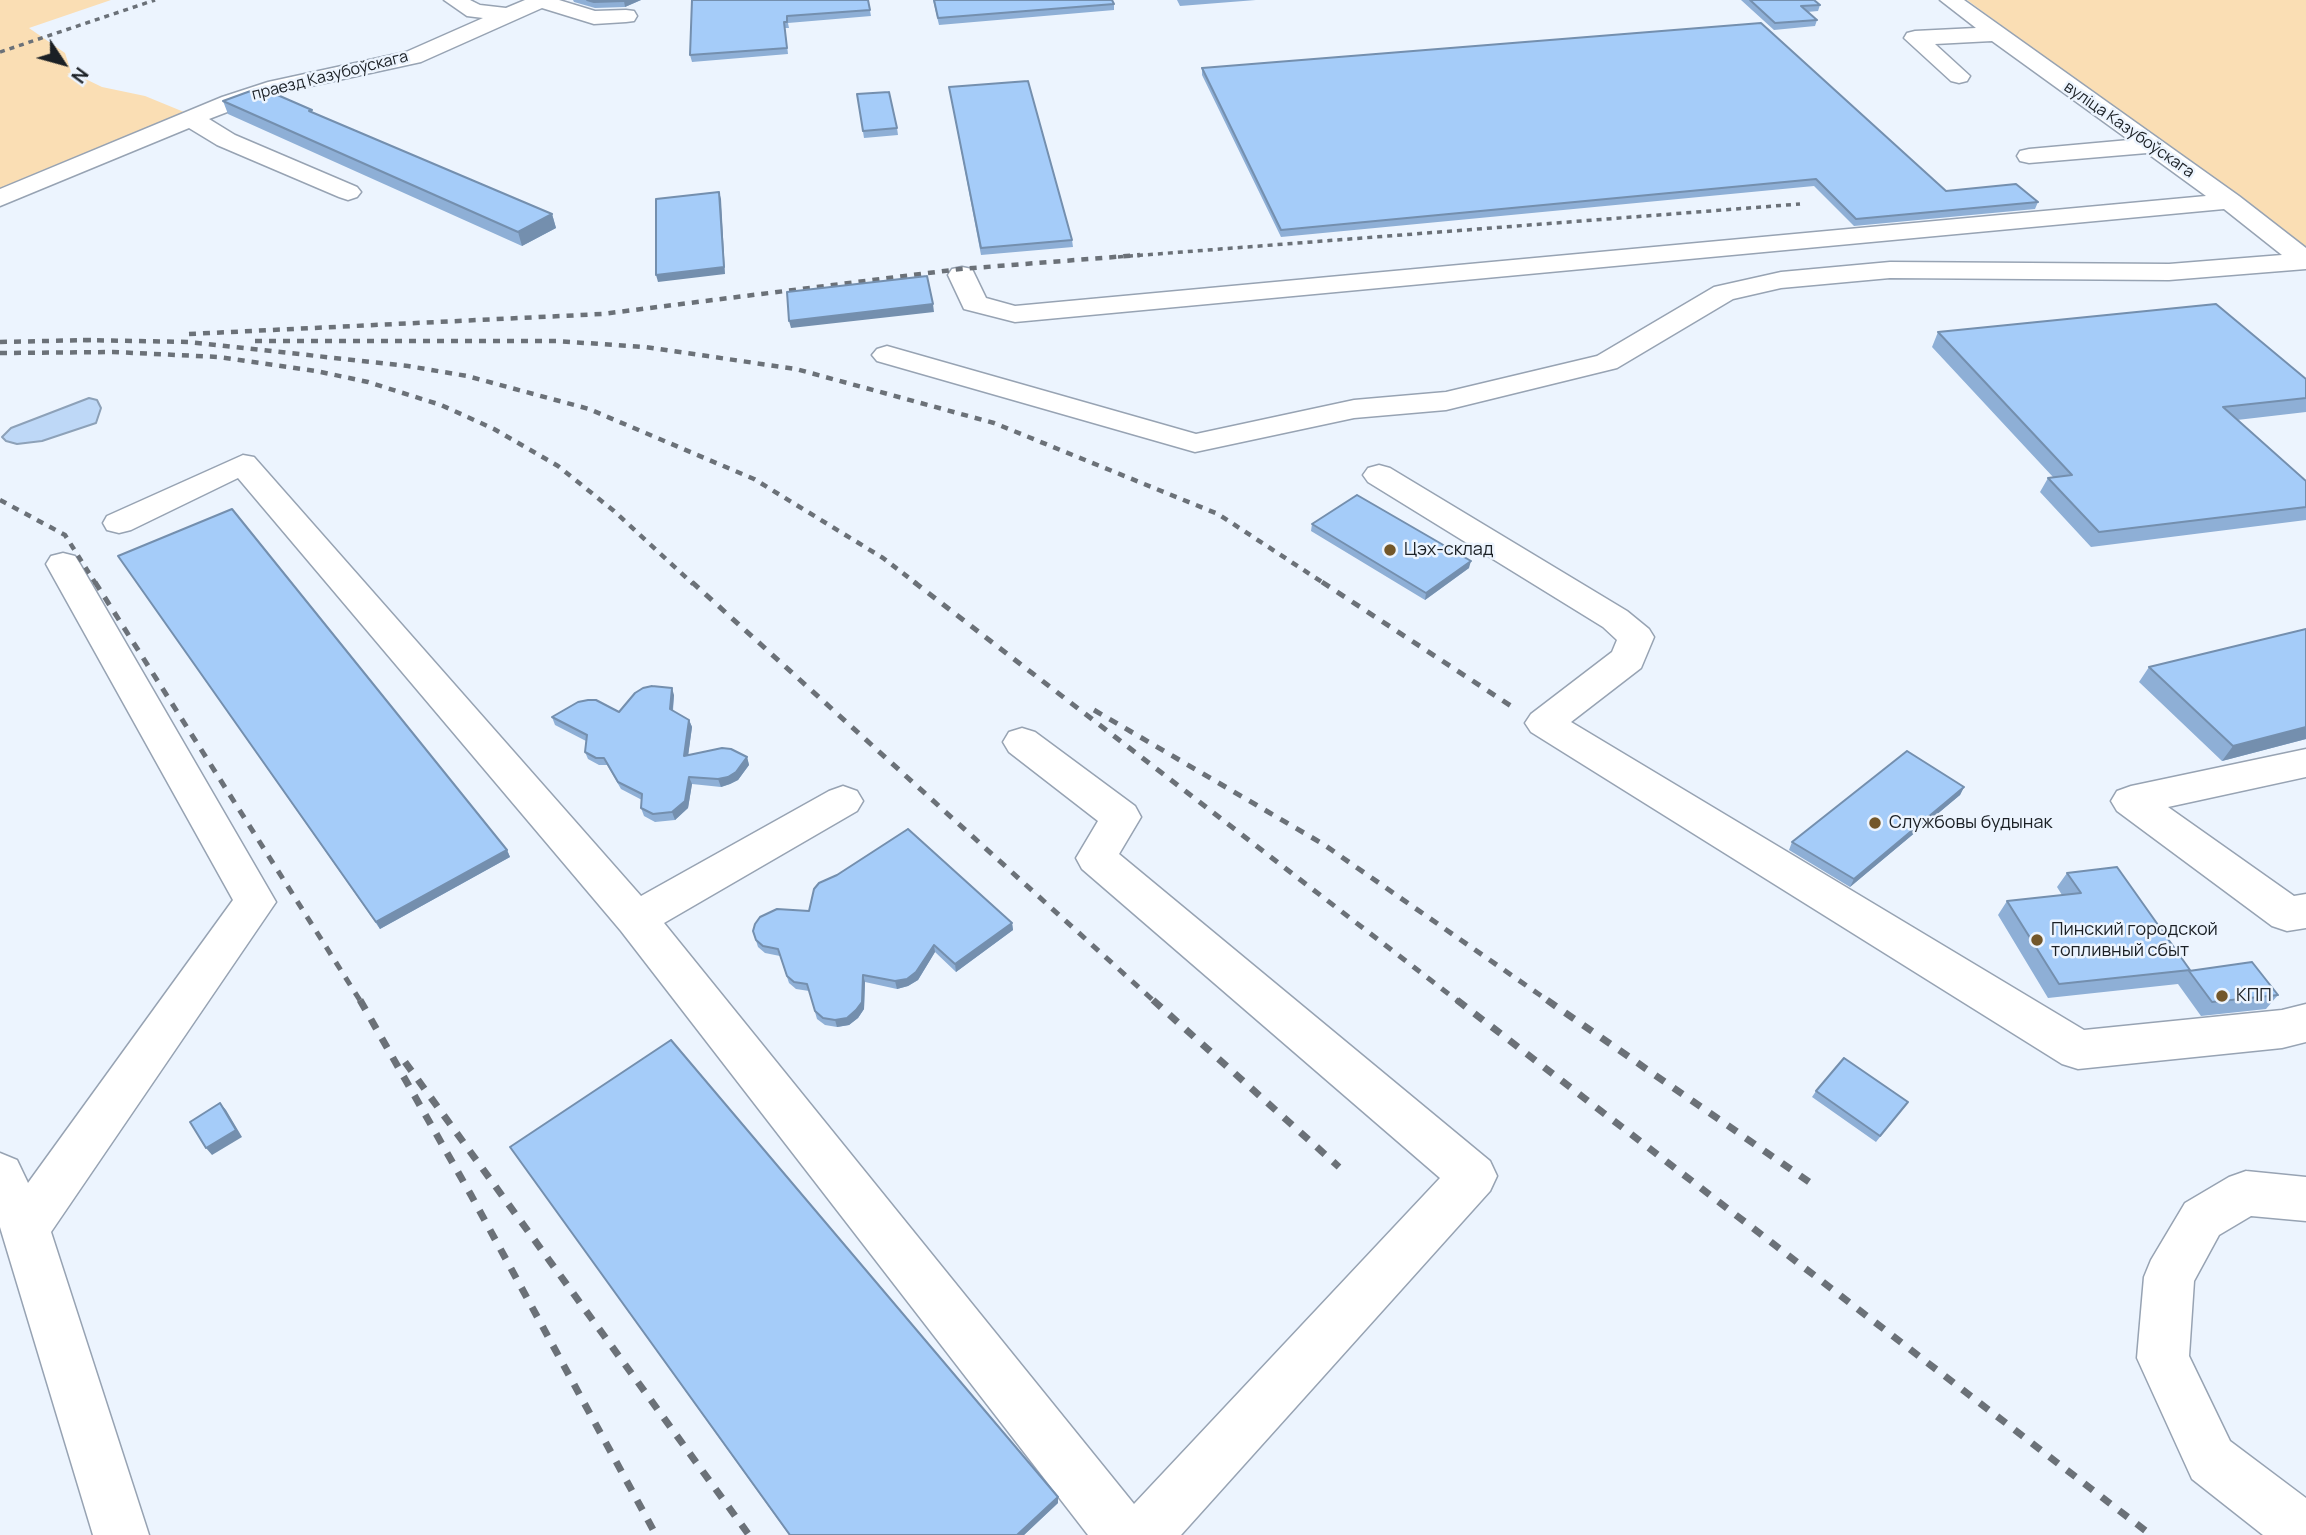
<!DOCTYPE html>
<html>
<head>
<meta charset="utf-8">
<style>
	body { margin:0 }
	#map { position:relative; width:2306px; height:1535px; overflow:hidden; background:#ecf4fe; font-family:Manrope,sans-serif }
	canvas { display:block }
	.north { position:absolute; left:28px; top:28px; width:70px; height:70px; -webkit-text-stroke:5px #ecf4fe; paint-order:stroke; rotate:126deg; font-size:19px; font-weight:700; line-height:28px; text-align:center; color:#1b2025 }
	.north::after { content:''; display:block; margin:auto; width:24px; height:32px; background:#1b2025; clip-path:polygon(50% 0,100% 100%,50% 72%,0 100%) }
</style>
</head>
<body>
<div id="map">
<canvas width="2306" height="1535"></canvas>
<div class="north">N</div>
</div>
<script>
const ctx = document.querySelector('canvas').getContext('2d');
ctx.lineJoin = 'round';
function paint(path, color) { ctx.fillStyle = color; ctx.fill(path, 'evenodd'); }
const toPath = rows => new Path2D(rows.map(r => 'M' + r).join(''));
function strokePath(path, color, width, dash) { ctx.strokeStyle = color; ctx.lineWidth = width; ctx.lineCap = dash ? 'butt' : 'round'; ctx.setLineDash(dash || []); ctx.stroke(path); }
function write(font, color, halo, rows, align = 'center') {
  ctx.font = font + ' Manrope,sans-serif'; ctx.lineWidth = 5; ctx.setLineDash([]); ctx.textBaseline = 'middle'; ctx.strokeStyle = halo; ctx.fillStyle = color; for (const [text, x, y, turn = 0] of rows) {
    ctx.save(); ctx.translate(x, y); ctx.rotate((+turn || 0) * Math.PI / 180); ctx.textAlign = isNaN(turn) ? turn : align; if (halo) ctx.strokeText(text, 0, 0); ctx.fillText(text, 0, 0); ctx.restore();
  }
}
paint(toPath([
	[0,0,111,0,29,28,65,53,71,72,102,87,145,96,184,112,0,193],
	[1967,0,2306,0,2306,249]
]), '#fadeb4');
const water = toPath([
	[89,398,97,400,101,408,96,423,42,441,17,444,6,441,2,437,11,428,89,398]
]);
paint(water, '#bed8f7');
strokePath(water, '#8da1b8', 2);
const minor = toPath([
	[444,0,470,0,480,5,506,8,525,0,559,0,595,11,626,10,634,11,637,16,634,21,626,22,594,24,542,8,421,62,274,94,209,119,235,135,357,187,361,192,357,197,348,200,339,197,217,145,189,128,0,206,0,189,222,97,268,82,406,52,483,18,467,16,444,0],
	[1940,0,1964,0,2239,196,2306,248,2306,269,2169,280,1890,278,1781,288,1733,299,1617,368,1446,410,1354,418,1195,452,877,361,872,355,877,349,887,346,1196,434,1354,400,1446,392,1597,356,1714,287,1781,272,1890,262,2169,264,2282,255,2224,209,1015,322,964,309,948,275,952,269,962,267,972,269,986,298,1015,306,2206,196,2147,153,2029,163,2020,161,2017,156,2020,151,2029,149,2129,140,1992,41,1935,44,1970,76,1967,81,1959,83,1951,81,1904,38,1907,33,1915,31,1976,28,1940,0],
	[243,455,254,457,641,896,829,791,843,786,857,791,863,801,857,811,664,923,1134,1504,1440,1178,1082,869,1076,858,1098,821,1009,752,1003,742,1009,732,1022,728,1035,732,1135,806,1141,817,1119,854,1490,1161,1497,1176,1490,1191,1181,1535,1088,1535,621,931,238,478,131,530,119,533,107,530,103,523,107,516,243,455],
	[1379,465,1390,468,1627,611,1649,629,1654,637,1641,668,1571,722,2084,1030,2282,1010,2306,1004,2306,1042,2282,1048,2078,1069,2062,1064,1531,732,1525,723,1531,714,1612,652,1617,640,1603,627,1368,482,1363,475,1368,468,1379,465],
	[63,553,75,556,80,564,276,902,51,1232,149,1535,93,1535,0,1227,0,1153,17,1160,28,1183,233,900,46,564,51,556,63,553],
	[2306,749,2306,777,2168,807,2294,896,2306,894,2306,928,2287,931,2272,926,2117,811,2111,801,2117,791,2131,786,2306,749],
	[2246,1171,2306,1177,2306,1221,2251,1216,2219,1235,2194,1281,2189,1356,2230,1441,2306,1498,2306,1535,2263,1535,2192,1479,2137,1358,2144,1277,2151,1260,2185,1203,2229,1177,2246,1171]
]);
strokePath(minor, '#97a3b3', 3);
paint(minor, '#fff');
strokePath(toPath([
	[0,52,155,0],
	[1118,257,1800,204]
]), '#6b7178', 3.5, [5, 5]);
strokePath(toPath([
	[189,334,602,314,960,269,1140,255],
	[83,340,189,342,408,366,467,376,589,409,754,479,883,558,917,584],
	[255,341,556,341,645,347,796,369,994,423,1218,514,1325,584],
	[0,342,91,340],
	[0,353,113,352,218,357,316,371,368,382,441,405,494,429,558,466,614,511,693,584],
	[0,500,65,535,96,584]
]), '#6b7178', 4.5, [7, 7]);
strokePath(toPath([
	[95,582,361,1002],
	[692,582,1155,1002],
	[914,582,1459,1002],
	[1322,582,1514,708],
	[1094,710,1323,844,1550,1002]
]), '#6b7178', 5, [9, 9]);
strokePath(toPath([
	[360,1000,471,1195,656,1535],
	[1153,1000,1339,1167],
	[1457,1000,2151,1535],
	[1547,1000,1812,1184],
	[405,1062,749,1535]
]), '#6b7178', 7, [11, 11]);
paint(toPath([
	[573,0,641,0,625,7,595,8,574,2],
	[692,0,868,0,871,16,788,23,789,28,785,28,788,54,692,62,690,55],
	[933,0,1112,0,1114,4,1114,10,939,25],
	[1177,0,1256,0,1180,6],
	[1741,0,1814,0,1820,5,1818,11,1807,12,1817,20,1815,26,1774,30],
	[1202,68,1946,191,2038,202,2035,209,1854,226,1814,186,1281,237,1202,75],
	[949,87,1072,240,1073,247,981,255],
	[857,94,897,128,898,135,864,138],
	[223,101,314,113,552,214,556,228,522,246,228,114],
	[1938,332,2306,379,2306,412,2237,420,2306,481,2306,520,2091,547,2040,492,2048,478,2053,477,1932,347],
	[1312,524,1469,568,1425,600,1311,531],
	[118,556,507,850,510,857,380,929],
	[2149,667,2306,739,2222,761,2139,682],
	[674,695,673,711,689,720,692,727,688,755,747,757,749,765,738,780,730,784,721,787,692,784,688,808,675,820,655,822,644,816,641,808,642,800,621,789,607,765,599,765,588,759,585,752,586,741,555,725,552,717,619,712],
	[1964,787,1960,795,1850,887,1789,850,1792,842],
	[2067,873,2190,970,2189,971,2278,995,2266,1009,2201,1016,2178,984,2048,998,1998,915,2007,901,2062,895,2057,887],
	[1012,923,1013,930,956,972,935,952,918,980,908,986,897,989,865,982,864,1009,858,1018,849,1025,837,1027,825,1025,817,1019,809,991,796,989,789,983,780,956,765,953,758,947,753,931],
	[1816,1091,1908,1102,1876,1142,1812,1097],
	[510,1147,1058,1503,1024,1535,789,1535]
]), '#8eafd6');
paint(toPath([
	[626,0,641,0,625,7,624,1],
	[719,192,721,199,725,274,658,282,656,275],
	[552,214,556,228,522,246,518,232],
	[933,304,934,312,791,328,789,321],
	[1471,561,1469,568,1425,600,1426,593],
	[672,688,674,695,672,717,670,709],
	[689,720,692,727,687,764,684,756],
	[2306,727,2306,739,2222,761,2233,746],
	[747,757,749,765,738,780,730,784,721,787,718,779],
	[689,777,692,784,688,808,675,820,672,812],
	[1964,787,1960,795,1850,887,1854,879],
	[507,850,510,857,380,929,376,922],
	[1012,923,1013,930,956,972,955,964],
	[934,945,935,952,918,980,908,986,897,989,895,981],
	[863,975,865,982,864,1009,858,1018,849,1025,837,1027,835,1020],
	[220,1103,226,1110,242,1137,212,1155,206,1148],
	[1058,1497,1058,1503,1024,1535,1017,1535]
]), '#748fae');
const building = toPath([
	[587,0,626,0,624,1,594,2,587,0],
	[692,0,868,0,870,10,787,16,787,22,784,22,787,48,690,55,692,0],
	[934,0,1112,0,1114,4,938,18,934,0],
	[1750,0,1814,0,1820,5,1801,6,1817,20,1775,23,1750,0],
	[1761,23,1946,191,2016,184,2038,202,1856,219,1816,179,1281,230,1202,68,1761,23],
	[1028,81,1072,240,981,248,949,87,1028,81],
	[256,89,266,90,312,110,309,111,552,214,518,232,223,101,256,89],
	[889,92,897,128,863,131,857,94,889,92],
	[719,192,724,267,656,275,656,199,719,192],
	[927,276,933,304,789,321,787,292,927,276],
	[2216,304,2306,379,2306,398,2223,407,2306,481,2306,507,2099,532,2048,478,2072,475,1938,332,2216,304],
	[1357,495,1471,561,1426,593,1312,524,1357,495],
	[232,509,507,850,376,922,118,556,232,509],
	[2306,629,2306,727,2233,746,2149,667,2306,629],
	[652,686,672,688,670,709,689,720,684,756,722,748,731,749,747,757,736,772,728,777,718,779,689,777,685,801,672,812,653,814,641,808,642,794,618,782,604,758,596,758,585,752,587,735,552,717,578,702,588,700,596,700,619,712,635,693,643,688,652,686],
	[1907,751,1964,787,1854,879,1792,842,1907,751],
	[908,829,1012,923,955,964,934,945,916,972,907,979,895,981,863,975,862,1002,856,1010,847,1018,835,1020,823,1018,815,1011,807,984,794,982,787,976,778,949,763,946,756,940,753,931,755,924,760,917,777,909,809,911,814,889,819,883,837,875,908,829],
	[2117,867,2190,970,2059,984,2007,901,2081,893,2067,873,2117,867],
	[2252,962,2278,995,2212,1002,2189,971,2252,962],
	[671,1040,1058,1497,1017,1535,790,1535,510,1147,671,1040],
	[1844,1058,1908,1102,1880,1136,1816,1091,1844,1058],
	[220,1103,236,1130,206,1148,190,1122,220,1103]
]);
paint(building, '#a5ccf9');
strokePath(building, '#748fae', 2);
for (const [x, y, r, color] of [
	[1390,550,7,"#73572a"],
	[1875,823,7,"#73572a"],
	[2037,940,7,"#73572a"],
	[2222,996,7,"#73572a"]
]) { const dot = new Path2D(); dot.arc(x, y, r, 0, 2 * Math.PI); ctx.fillStyle = color; ctx.fill(dot); strokePath(dot, '#ecf4fe', 2.5); }
write('16px', '#1b2025', '#ecf4fe', [
	["праезд Казубоўскага",330,76,-14],
	["вуліца Казубоўскага",2129,130,35]
]);
write('18px', '#1b2025', '#ecf4fe', [
	["Цэх-склад",1404,550],
	["Службовы будынак",1889,823],
	["Пинский городской",2051,930],
	["топливный сбыт",2051,951],
	["КПП",2236,996]
], 'left');
</script>
</body>
</html>
